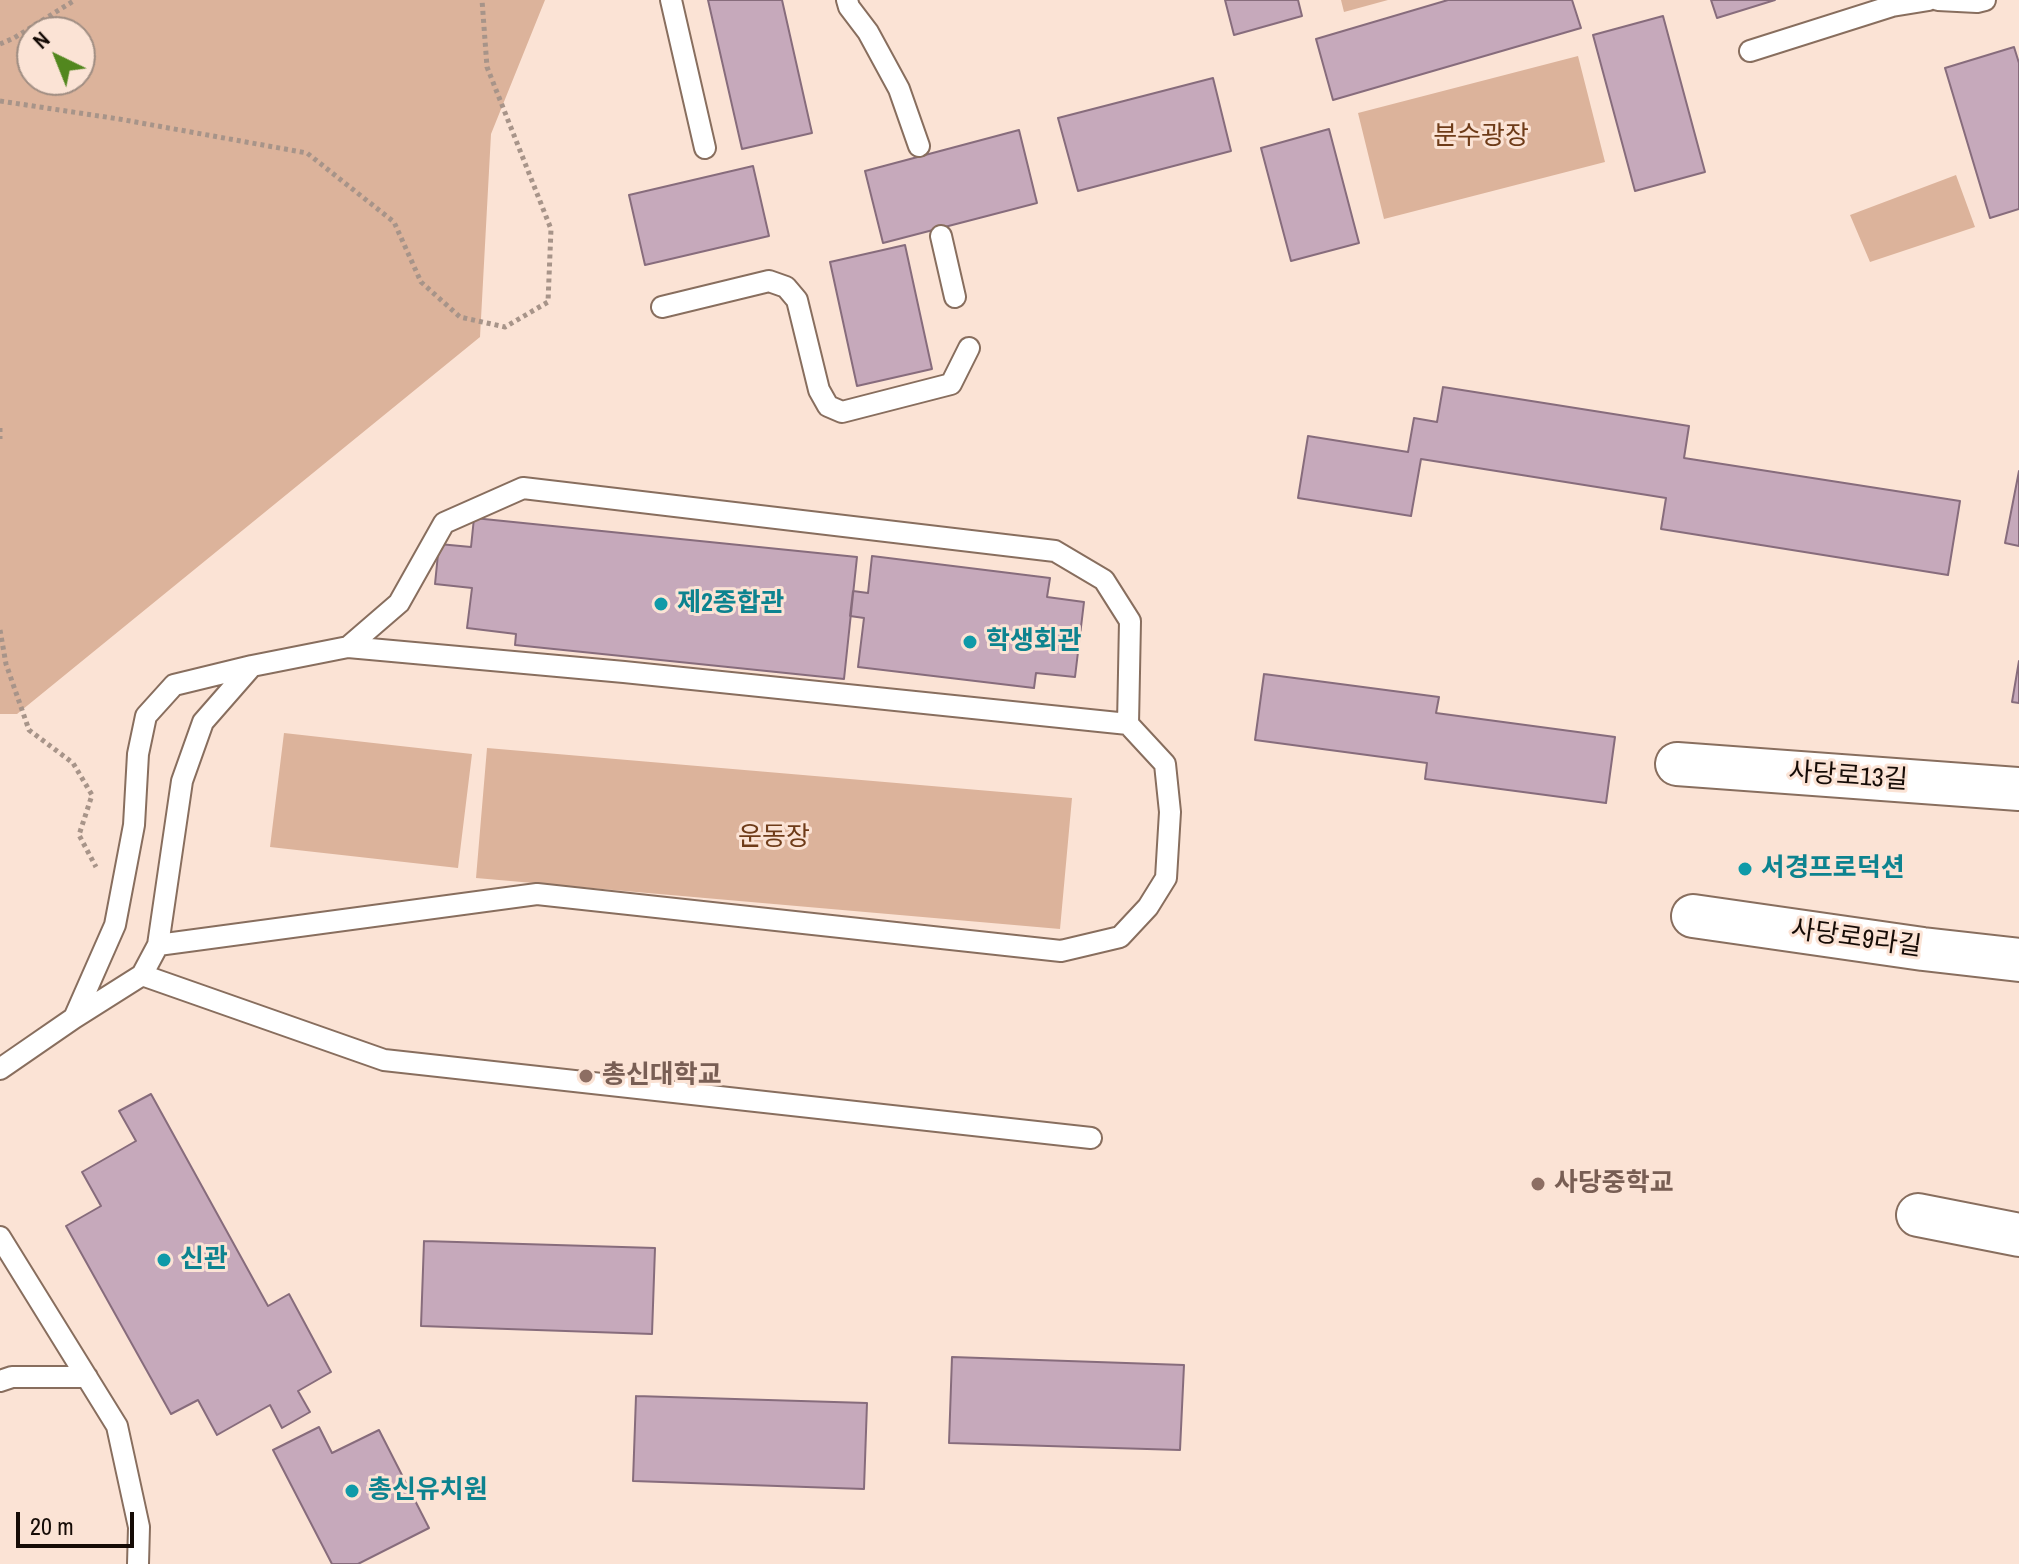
<!DOCTYPE html>
<html>
<head>
<meta charset="utf-8">
<style>
	body { margin:0 }
	#map { position:relative; width:2019px; height:1564px; overflow:hidden; background:#fbe3d5; font-family:"Archivo Narrow",sans-serif }
	canvas { display:block }
	.north { position:absolute; left:16px; top:16px; width:80px; height:80px; box-sizing:border-box; background:#fbe3d5; border:2px solid #9f8d82; border-radius:50%; rotate:317deg; font-size:22px; font-weight:700; line-height:32px; text-align:center; color:#150b06 }
	.north::after { content:''; display:block; margin:auto; width:28px; height:36px; background:#52871e; clip-path:polygon(50% 0,100% 100%,50% 72%,0 100%) }
	.scale { position:absolute; left:16px; top:1512px; width:118px; height:36px; box-sizing:border-box; border:4px solid #150b06; border-top:0; padding-left:10px; font-size:24px; line-height:28px; white-space:nowrap; color:#150b06; -webkit-text-stroke:6px #fbe3d5; paint-order:stroke }
</style>
</head>
<body>
<div id="map">
<canvas width="2019" height="1564"></canvas>
<div class="north">N</div>
<div class="scale">20 m</div>
</div>
<script>
const ctx = document.querySelector('canvas').getContext('2d');
ctx.lineJoin = 'round';
function paint(path, color) { ctx.fillStyle = color; ctx.fill(path, 'evenodd'); }
const toPath = rows => new Path2D(rows.map(r => 'M' + r).join(''));
function strokePath(path, color, width, dash) { ctx.strokeStyle = color; ctx.lineWidth = width; ctx.lineCap = dash ? 'butt' : 'round'; ctx.setLineDash(dash || []); ctx.stroke(path); }
function write(font, color, halo, rows, align = 'center') {
  ctx.font = font + ' "Archivo Narrow","Noto Sans KR",sans-serif'; ctx.lineWidth = 6; ctx.setLineDash([]); ctx.textBaseline = 'middle'; ctx.strokeStyle = halo; ctx.fillStyle = color; for (const [text, x, y, turn = 0] of rows) {
    ctx.save(); ctx.translate(x, y); ctx.rotate((+turn || 0) * Math.PI / 180); ctx.textAlign = isNaN(turn) ? turn : align; if (halo) ctx.strokeText(text, 0, 0); ctx.fillText(text, 0, 0); ctx.restore();
  }
}
paint(toPath([
	[0,0,545,0,491,134,480,337,17,714,0,714],
	[32,32,80,32,80,80,32,80],
	[1341,0,1388,0,1344,12],
	[1578,56,1605,162,1384,219,1358,113],
	[1956,175,1975,227,1870,262,1850,215],
	[284,733,472,754,458,868,270,847],
	[487,748,1072,798,1060,929,476,878]
]), '#dcb39b');
const building = toPath([
	[708,0,782,0,812,133,742,149,708,0],
	[1225,0,1298,0,1302,16,1234,35,1225,0],
	[1448,0,1572,0,1581,28,1333,100,1316,39,1448,0],
	[1711,0,1775,0,1717,18,1711,0],
	[1663,16,1705,172,1635,191,1593,35,1663,16],
	[2014,47,2019,63,2019,209,1990,218,1945,68,2014,47],
	[1213,78,1231,151,1078,191,1058,118,1213,78],
	[1329,129,1359,243,1291,261,1261,148,1329,129],
	[1019,130,1037,203,883,243,865,171,1019,130],
	[753,166,769,236,645,265,629,195,753,166],
	[905,245,932,369,857,386,830,262,905,245],
	[1443,387,1689,426,1684,458,1960,501,1948,575,1661,529,1666,498,1421,459,1411,516,1298,498,1308,436,1408,452,1414,418,1437,422,1443,387],
	[2019,471,2019,546,2005,543,2019,471],
	[474,518,857,557,844,679,515,645,516,634,467,628,472,588,435,584,439,544,471,547,474,518],
	[872,556,1050,578,1047,597,1084,602,1075,677,1036,673,1034,688,858,667,864,618,850,616,853,591,868,593,872,556],
	[2019,661,2019,703,2012,702,2019,661],
	[1264,674,1439,697,1436,713,1615,737,1606,803,1425,779,1427,763,1255,740,1264,674],
	[151,1094,268,1306,289,1294,331,1372,298,1391,310,1412,282,1428,270,1405,217,1435,198,1400,171,1414,66,1226,101,1206,82,1172,136,1141,119,1111,151,1094],
	[424,1241,655,1248,652,1334,421,1326,424,1241],
	[952,1357,1184,1365,1180,1450,949,1443,952,1357],
	[636,1396,867,1403,864,1489,633,1481,636,1396],
	[319,1427,332,1453,379,1430,429,1528,358,1564,332,1564,273,1450,319,1427]
]);
paint(building, '#c6a9bb');
strokePath(building, '#876c7c', 2);
const service = toPath([
	[671,0,705,148],
	[847,0,849,7,868,32,899,89,919,146],
	[1938,0,1977,2,1985,0],
	[1750,51,1892,6,1929,0],
	[941,236,955,297],
	[662,307,769,281,786,287,797,300,819,390,828,406,842,412,951,384,969,348],
	[158,945,537,894,1061,951,1120,937,1148,907,1166,878,1170,812,1165,764,1128,724,624,672,348,647],
	[142,975,384,1060,1091,1138],
	[74,1018,115,925,134,825,138,754,146,716,174,685,252,666],
	[0,1069,74,1018,142,975,158,945,182,781,203,722,252,666,348,647,399,603,444,523,523,488,1055,551,1104,580,1130,621,1128,724],
	[0,1237,117,1426,139,1527,138,1564],
	[0,1381,12,1377,87,1377]
]);
const minor = toPath([
	[1677,764,2019,789],
	[1693,916,1923,949,2019,960],
	[1918,1215,2019,1235]
]);
strokePath(service, '#886e5e', 24);
strokePath(minor, '#886e5e', 46);
strokePath(toPath([
	[0,44,14,38,75,0],
	[0,101,119,119,307,153,394,222,421,282,460,317,505,327,548,302,551,229,487,67,482,0],
	[0,428,0,439],
	[0,630,6,664,29,730,73,763,92,795,79,835,96,867]
]), '#a79489', 5, [4, 4]);
strokePath(service, '#fff', 20);
strokePath(minor, '#fff', 42);
for (const [x, y, r, color] of [
	[661,604,8,"#0f9aa8"],
	[970,642,8,"#0f9aa8"],
	[1745,869,8,"#0f9aa8"],
	[586,1076,8,"#8d6e63"],
	[1538,1184,8,"#8d6e63"],
	[164,1260,8,"#0f9aa8"],
	[352,1491,8,"#0f9aa8"]
]) { const dot = new Path2D(); dot.arc(x, y, r, 0, 2 * Math.PI); ctx.fillStyle = color; ctx.fill(dot); strokePath(dot, '#fbe3d5', 3); }
write('26px', '#6e3b18', '#fbe3d5', [
	["분수광장",1481,137],
	["운동장",774,838]
]);
write('bold 26px', '#0d838f', '#fbe3d5', [
	["제2종합관",677,604],
	["학생회관",986,642],
	["서경프로덕션",1761,869],
	["신관",180,1260],
	["총신유치원",368,1491]
], 'left');
write('26px', '#150b06', '#fbe3d5', [
	["사당로13길",1848,777,4],
	["사당로9라길",1856,939,8]
]);
write('bold 26px', '#785e54', '#fbe3d5', [
	["총신대학교",602,1076],
	["사당중학교",1554,1184]
], 'left');
</script>
</body>
</html>
